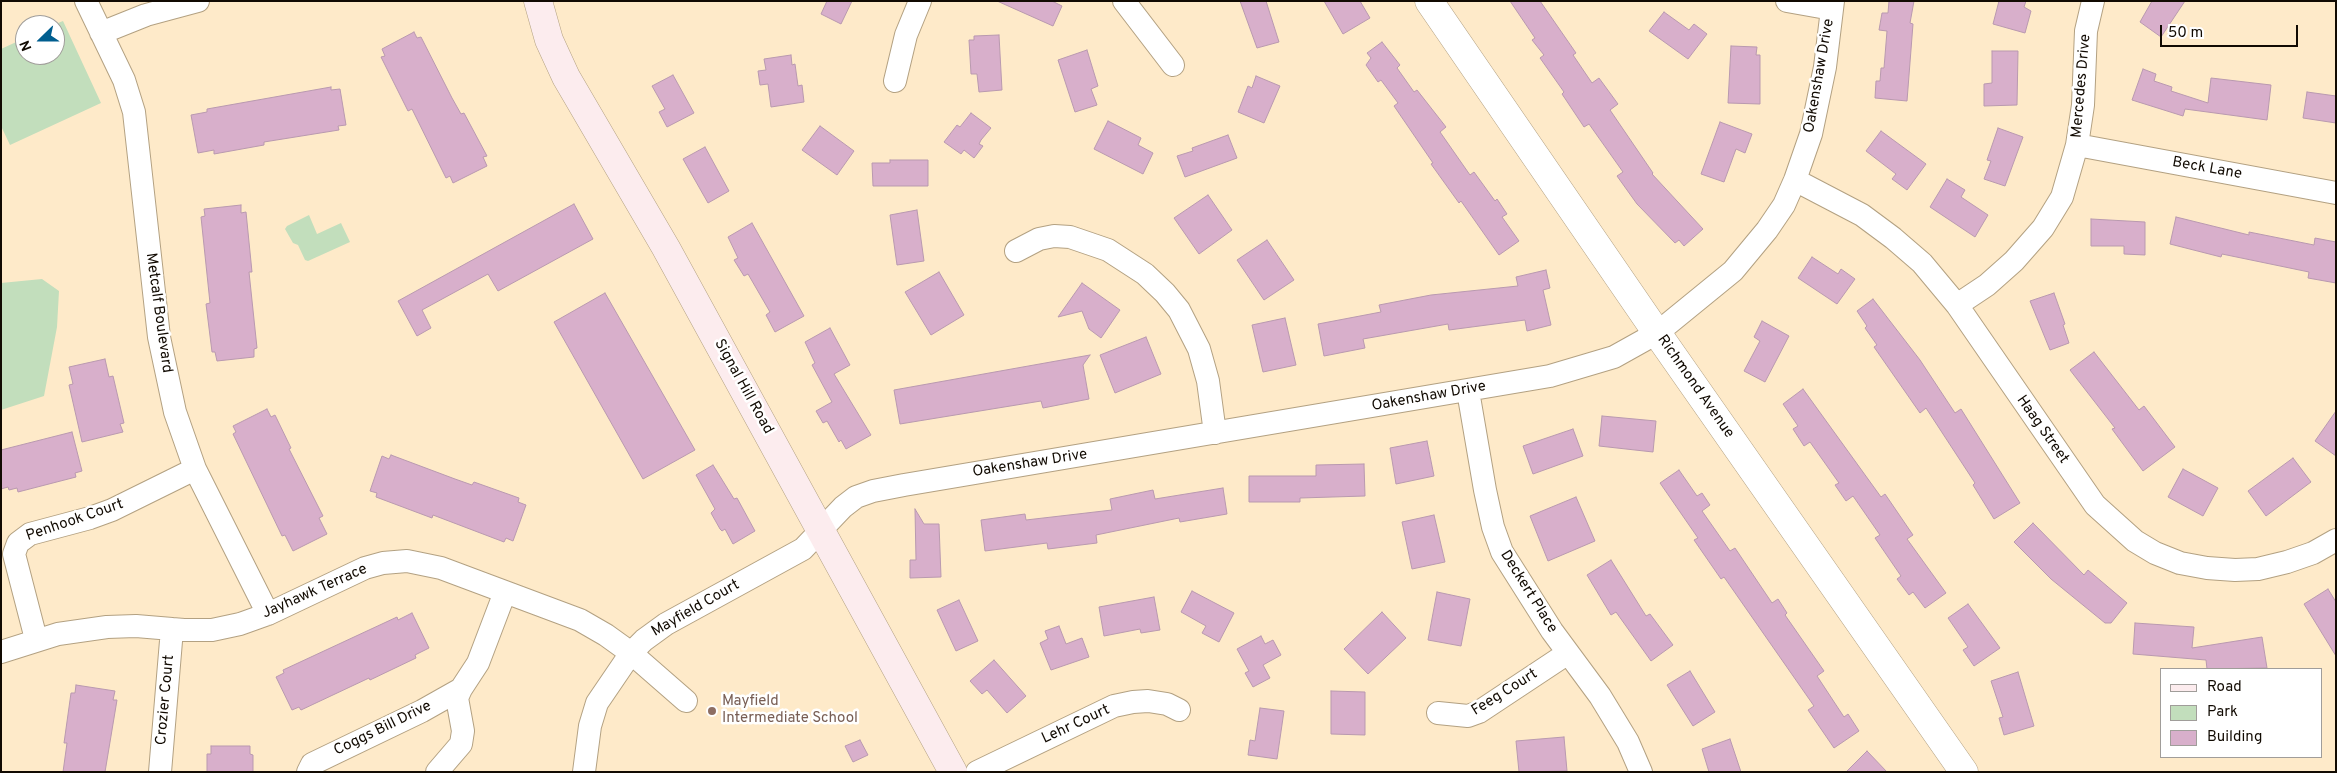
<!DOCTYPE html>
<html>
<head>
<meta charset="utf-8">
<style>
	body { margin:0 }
	#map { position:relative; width:2337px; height:773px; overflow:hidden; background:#feeac9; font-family:Overpass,sans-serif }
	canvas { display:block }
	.frame { position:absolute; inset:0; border:2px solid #110a02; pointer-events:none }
	.legend { position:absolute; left:2160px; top:668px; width:162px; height:90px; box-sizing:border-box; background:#fff; border:1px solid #a09d9a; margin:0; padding:6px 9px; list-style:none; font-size:15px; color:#110a02 }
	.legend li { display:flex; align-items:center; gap:10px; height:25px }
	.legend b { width:25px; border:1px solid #a09d9a }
	.north { position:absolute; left:15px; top:15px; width:50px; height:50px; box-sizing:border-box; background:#fff; border:1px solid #a09d9a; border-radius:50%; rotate:248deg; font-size:14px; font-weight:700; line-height:20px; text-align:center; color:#110a02 }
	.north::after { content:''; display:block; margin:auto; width:18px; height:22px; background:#005e8f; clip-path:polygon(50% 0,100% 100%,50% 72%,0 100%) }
	.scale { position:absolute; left:2160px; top:25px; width:138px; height:22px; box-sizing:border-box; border:2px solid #110a02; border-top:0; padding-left:6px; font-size:15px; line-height:18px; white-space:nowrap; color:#110a02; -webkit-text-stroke:4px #fff; paint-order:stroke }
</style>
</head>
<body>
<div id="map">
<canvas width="2337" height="773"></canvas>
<div class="frame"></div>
<ul class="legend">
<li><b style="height:6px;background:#fcecee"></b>Road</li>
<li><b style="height:14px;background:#c2debc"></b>Park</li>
<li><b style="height:14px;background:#d8afcb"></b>Building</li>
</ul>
<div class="north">N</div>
<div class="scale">50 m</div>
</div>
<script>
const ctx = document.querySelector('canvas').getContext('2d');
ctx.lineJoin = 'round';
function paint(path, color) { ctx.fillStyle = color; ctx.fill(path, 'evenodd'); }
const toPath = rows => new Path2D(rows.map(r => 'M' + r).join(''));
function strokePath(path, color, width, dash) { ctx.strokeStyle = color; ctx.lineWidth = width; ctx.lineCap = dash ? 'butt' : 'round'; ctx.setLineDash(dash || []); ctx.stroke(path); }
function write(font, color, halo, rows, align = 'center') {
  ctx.font = font + ' Overpass,sans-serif'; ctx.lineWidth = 5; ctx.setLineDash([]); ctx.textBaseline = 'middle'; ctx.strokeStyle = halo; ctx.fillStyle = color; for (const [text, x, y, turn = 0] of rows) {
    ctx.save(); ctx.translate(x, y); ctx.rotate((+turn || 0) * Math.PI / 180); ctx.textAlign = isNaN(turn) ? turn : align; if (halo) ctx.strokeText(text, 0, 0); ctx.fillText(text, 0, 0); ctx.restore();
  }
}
paint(toPath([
	[63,21,101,103,10,145,1,126,1,49,25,38,25,55,55,55,55,25,53,25],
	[309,215,317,234,341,223,350,242,308,261,305,260,298,245,293,243,285,229,287,226],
	[42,279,59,291,57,327,44,396,1,410,1,283]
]), '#c2debc');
const building = toPath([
	[827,1,852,1,841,24,821,14,827,1],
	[997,1,1052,1,1062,6,1053,26,997,1],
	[1240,1,1266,1,1279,42,1257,48,1240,1],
	[1324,1,1360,1,1370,18,1343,34,1324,1],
	[1510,1,1540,1,1576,53,1573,55,1592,83,1599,78,1618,104,1610,110,1653,173,1652,174,1703,229,1684,246,1679,240,1675,243,1637,204,1617,176,1623,172,1589,124,1584,127,1562,94,1564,92,1540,58,1544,55,1532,40,1535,38,1510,1],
	[1889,1,1914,1,1910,23,1913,24,1907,101,1875,98,1876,81,1880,81,1881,68,1884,68,1887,31,1879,30,1882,13,1888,13,1889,1],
	[1999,1,2026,1,2024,7,2031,11,2025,33,1993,24,1999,1],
	[2152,1,2185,1,2161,37,2140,22,2152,1],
	[1664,12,1689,30,1694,24,1707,34,1688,59,1649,31,1664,12],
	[414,32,417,38,421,37,452,98,461,114,464,113,487,156,483,157,487,166,453,183,450,176,446,178,412,109,408,111,381,57,385,56,382,49,414,32],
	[999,35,1002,90,979,92,977,74,971,74,969,40,974,40,974,36,999,35],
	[1382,42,1400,65,1397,68,1414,92,1417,90,1446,127,1440,132,1470,175,1474,172,1495,201,1497,199,1507,214,1502,217,1519,241,1499,255,1461,201,1459,203,1431,164,1433,163,1394,106,1398,103,1381,80,1378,82,1366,65,1371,58,1367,53,1382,42],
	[1731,46,1757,47,1756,55,1760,55,1760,104,1728,103,1731,46],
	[1087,50,1098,86,1091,89,1097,105,1075,112,1058,60,1087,50],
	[1992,51,2018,51,2017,105,1984,106,1984,84,1992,83,1992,51],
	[791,55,792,65,795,64,798,86,802,85,804,102,771,107,768,84,760,85,758,71,766,70,764,59,791,55],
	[2143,69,2156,74,2154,81,2172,87,2171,91,2208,103,2211,78,2271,85,2267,120,2185,109,2183,116,2132,100,2143,69],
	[673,75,694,113,667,127,659,112,665,109,652,86,673,75],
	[1256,76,1280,86,1264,123,1238,112,1248,86,1252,88,1256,76],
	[331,87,331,90,340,89,346,125,338,126,339,130,264,142,264,145,214,154,214,150,198,153,191,115,207,112,207,109,331,87],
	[2307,92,2336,96,2336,123,2303,118,2307,92],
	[971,113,991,128,981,140,979,144,983,146,974,158,964,150,961,154,944,142,957,125,960,127,971,113],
	[1108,121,1141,138,1138,145,1153,153,1143,174,1094,149,1108,121],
	[1720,122,1752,134,1745,153,1736,149,1724,182,1701,174,1720,122],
	[820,126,854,151,837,175,802,150,820,126],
	[1998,128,2023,137,2005,186,1984,179,1991,161,1987,160,1998,128],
	[1881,131,1926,164,1907,190,1892,179,1896,174,1866,151,1881,131],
	[1228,135,1237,158,1185,177,1177,156,1193,151,1192,148,1228,135],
	[705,147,729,191,708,203,683,159,705,147],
	[890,160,928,160,928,186,873,186,872,163,890,163,890,160],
	[1947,179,1965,190,1961,197,1988,215,1975,237,1930,207,1947,179],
	[1208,195,1232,230,1199,254,1174,218,1208,195],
	[574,204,593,239,498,291,488,274,422,310,431,328,417,336,398,301,574,204],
	[241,205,241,213,246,212,252,272,249,272,257,348,254,349,254,357,217,361,215,352,212,352,206,304,210,303,201,217,205,216,204,209,241,205],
	[917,210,924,261,897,265,890,215,917,210],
	[2176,217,2249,235,2249,232,2314,245,2315,238,2336,242,2336,283,2308,278,2309,272,2222,254,2221,257,2170,244,2176,217],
	[2091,219,2145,222,2145,255,2124,254,2124,246,2091,246,2091,219],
	[752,223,804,316,775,332,766,315,770,312,748,274,744,276,734,260,738,258,728,237,752,223],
	[1267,240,1294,280,1264,300,1237,260,1267,240],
	[1812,257,1838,274,1841,269,1855,279,1837,304,1798,278,1812,257],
	[1546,270,1550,288,1543,290,1551,325,1527,331,1525,320,1449,330,1448,324,1363,339,1365,348,1324,356,1318,324,1381,312,1379,305,1431,295,1518,286,1516,277,1546,270],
	[939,272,964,315,931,335,905,292,939,272],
	[1082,283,1120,310,1101,338,1089,329,1082,311,1058,317,1082,283],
	[605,293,695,450,643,479,554,322,605,293],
	[2054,293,2065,324,2063,325,2069,343,2050,350,2030,301,2054,293],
	[1873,299,1920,360,1955,413,1961,409,2020,503,1994,519,1973,485,1975,483,1926,408,1920,413,1874,347,1877,345,1865,328,1867,326,1857,311,1873,299],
	[1285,318,1296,365,1263,372,1252,325,1285,318],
	[1762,321,1789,336,1765,382,1744,371,1760,341,1754,337,1762,321],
	[830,328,850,365,834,374,871,435,846,449,841,440,839,442,827,421,823,423,816,411,832,402,812,365,815,363,805,342,830,328],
	[1146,337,1161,374,1115,393,1100,355,1146,337],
	[2094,352,2139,410,2144,406,2175,447,2143,471,2112,429,2115,428,2070,370,2094,352],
	[1090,355,1083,365,1089,399,1043,408,1041,401,900,424,894,390,1090,355],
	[105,359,109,377,113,376,124,423,120,424,123,432,82,442,69,385,73,384,69,367,105,359],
	[1803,389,1881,497,1885,494,1913,535,1907,539,1946,593,1925,608,1913,592,1909,595,1897,579,1901,576,1875,538,1880,535,1853,496,1846,501,1835,485,1839,483,1810,442,1804,446,1793,429,1798,426,1783,404,1803,389],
	[267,409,271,417,275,415,291,448,289,449,323,516,319,518,327,534,293,551,285,535,282,536,233,434,236,432,233,426,267,409],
	[2336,411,2336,456,2315,441,2336,411],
	[1602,416,1656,421,1653,452,1599,446,1602,416],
	[1573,429,1583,456,1533,474,1523,446,1573,429],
	[72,432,82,471,75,473,76,477,18,492,17,488,9,490,8,487,1,489,1,450,72,432],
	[1427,441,1434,476,1396,484,1390,448,1427,441],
	[391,455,455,479,472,485,474,482,519,498,518,502,526,505,513,541,506,538,504,542,433,515,432,518,376,497,377,493,370,491,382,456,389,459,391,455],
	[2293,458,2311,482,2266,516,2248,491,2293,458],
	[1364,464,1365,496,1300,498,1300,502,1249,502,1249,476,1316,476,1316,465,1364,464],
	[713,465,734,499,737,498,755,531,733,544,725,529,722,531,720,529,711,513,715,509,696,475,713,465],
	[2183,469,2218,488,2203,516,2168,497,2183,469],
	[1679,470,1697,496,1702,493,1710,505,1702,511,1730,551,1735,548,1772,603,1778,599,1787,613,1785,615,1824,671,1817,676,1844,717,1848,714,1859,731,1834,748,1808,710,1814,706,1724,577,1721,579,1694,540,1698,538,1660,483,1679,470],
	[1223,488,1227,514,1180,522,1179,518,1096,535,1097,543,1048,549,1047,543,985,551,981,520,1025,514,1026,520,1112,510,1110,499,1153,490,1155,499,1223,488],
	[1576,497,1595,541,1548,561,1530,516,1576,497],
	[915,509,924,524,939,524,941,577,910,578,910,560,916,560,915,509],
	[1434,515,1445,562,1412,569,1402,522,1434,515],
	[2033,523,2084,575,2088,570,2127,603,2111,623,2105,623,2051,579,2014,542,2033,523],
	[1611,560,1646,616,1650,614,1673,645,1651,661,1616,612,1611,615,1587,575,1611,560],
	[2328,589,2336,602,2336,656,2304,604,2328,589],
	[1192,591,1234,613,1219,642,1202,633,1206,626,1181,612,1192,591],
	[1437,592,1470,599,1461,646,1428,640,1437,592],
	[1154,597,1160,630,1141,633,1140,629,1104,636,1099,607,1154,597],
	[959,600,978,641,956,651,937,610,959,600],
	[1968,604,2000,648,1974,666,1963,650,1968,647,1948,618,1968,604],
	[1382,612,1406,638,1368,674,1344,649,1382,612],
	[412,613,429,648,415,655,416,658,370,680,369,678,301,710,299,707,292,710,276,677,284,673,283,670,397,617,398,620,412,613],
	[2135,623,2194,627,2192,648,2262,637,2267,668,2207,669,2206,660,2133,654,2135,623],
	[1059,626,1066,644,1082,638,1089,657,1051,670,1040,643,1048,639,1045,631,1059,626],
	[1261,636,1265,644,1273,640,1281,655,1263,665,1270,678,1253,687,1245,673,1249,671,1237,649,1261,636],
	[994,660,1026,696,1007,713,987,690,982,694,970,681,994,660],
	[1690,671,1715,712,1693,726,1667,685,1690,671],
	[2018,672,2034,726,2004,735,1999,718,2003,717,1991,681,2018,672],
	[76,685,115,691,113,700,117,700,105,772,63,772,67,743,64,743,71,693,75,693,76,685],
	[1331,691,1365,692,1365,735,1331,734,1331,691],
	[1260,708,1284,711,1277,759,1248,755,1250,740,1255,741,1260,708],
	[1564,737,1567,771,1519,772,1516,741,1564,737],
	[1730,739,1741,772,1709,772,1702,749,1730,739],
	[860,740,868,755,853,762,845,746,860,740],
	[211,746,250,746,250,754,253,755,253,772,207,772,207,754,211,754,211,746],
	[1867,751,1887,772,1846,772,1867,751]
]);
paint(building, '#d8afcb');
strokePath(building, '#b999af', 1);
const minor = toPath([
	[86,1,124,80,134,112,159,337,175,412,195,469,268,614],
	[1124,1,1173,65],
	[1787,1,1832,9],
	[101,33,146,15,198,1],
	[895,81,906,35,920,1],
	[2077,145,2336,193],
	[1795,180,1862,215,1893,238,1922,263,1957,305,2095,505,2135,541,2155,553,2180,563,2207,568,2235,570,2258,569,2287,562,2313,553,2336,540],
	[1016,251,1039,239,1054,236,1070,237,1108,250,1145,274,1165,293,1179,310,1199,349,1208,381,1215,433],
	[1957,305,1987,285,2014,261,2043,228,2062,197,2077,145,2083,105,2086,31,2093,1],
	[1468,391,1485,490,1493,527,1502,552,1552,631,1600,696,1628,742,1641,772],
	[36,639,14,554,18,543,30,534,90,518,112,510,195,469],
	[1,652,58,634,107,627,136,626,184,630,212,630,240,624,268,614,365,568,383,563,407,561,441,568,580,620,606,635,631,653,686,701],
	[1438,713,1468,716,1479,712,1568,653],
	[160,772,172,629],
	[308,772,312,764,422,711,461,689],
	[437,772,461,744,463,731,457,698,461,689,478,663,505,592],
	[584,772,590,726,597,703,631,653,644,640,666,624,803,549,843,507,856,497,873,491,904,485,1550,376,1614,357,1657,333,1733,271,1767,230,1784,205,1795,180,1811,134,1825,67,1833,1],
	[977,772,1114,706,1133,702,1148,701,1167,704,1179,710]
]);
const tertiary = toPath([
	[1429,1,1657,333,1964,772]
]);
const secondary = toPath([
	[538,1,549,40,566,77,666,248,953,772]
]);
strokePath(minor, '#b3a182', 24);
strokePath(tertiary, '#b3a182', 29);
strokePath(secondary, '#b3a182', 29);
strokePath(minor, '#fff', 22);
strokePath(tertiary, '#fff', 28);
strokePath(secondary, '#fcecee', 28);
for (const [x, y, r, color] of [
	[712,711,5,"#8d6e63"]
]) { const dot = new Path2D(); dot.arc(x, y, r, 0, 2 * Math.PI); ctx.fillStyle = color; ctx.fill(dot); strokePath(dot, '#fff', 2); }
write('15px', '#110a02', '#fff', [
	["Oakenshaw Drive",1820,76,-80],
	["Mercedes Drive",2082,86,-85],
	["Beck Lane",2207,169,10],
	["Metcalf Boulevard",158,313,82],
	["Signal Hill Road",743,387,61],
	["Richmond Avenue",1695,387,55],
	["Oakenshaw Drive",1429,397,-10],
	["Haag Street",2042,430,55],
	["Oakenshaw Drive",1030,464,-9],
	["Penhook Court",75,521,-19],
	["Jayhawk Terrace",315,592,-24],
	["Deckert Place",1528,592,58],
	["Mayfield Court",696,609,-30],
	["Feeg Court",1505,693,-32],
	["Crozier Court",166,700,-85],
	["Lehr Court",1076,725,-25],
	["Coggs Bill Drive",383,729,-26]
]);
write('15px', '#785e54', '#fff', [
	["Mayfield",722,702],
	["Intermediate School",722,719]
], 'left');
</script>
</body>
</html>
